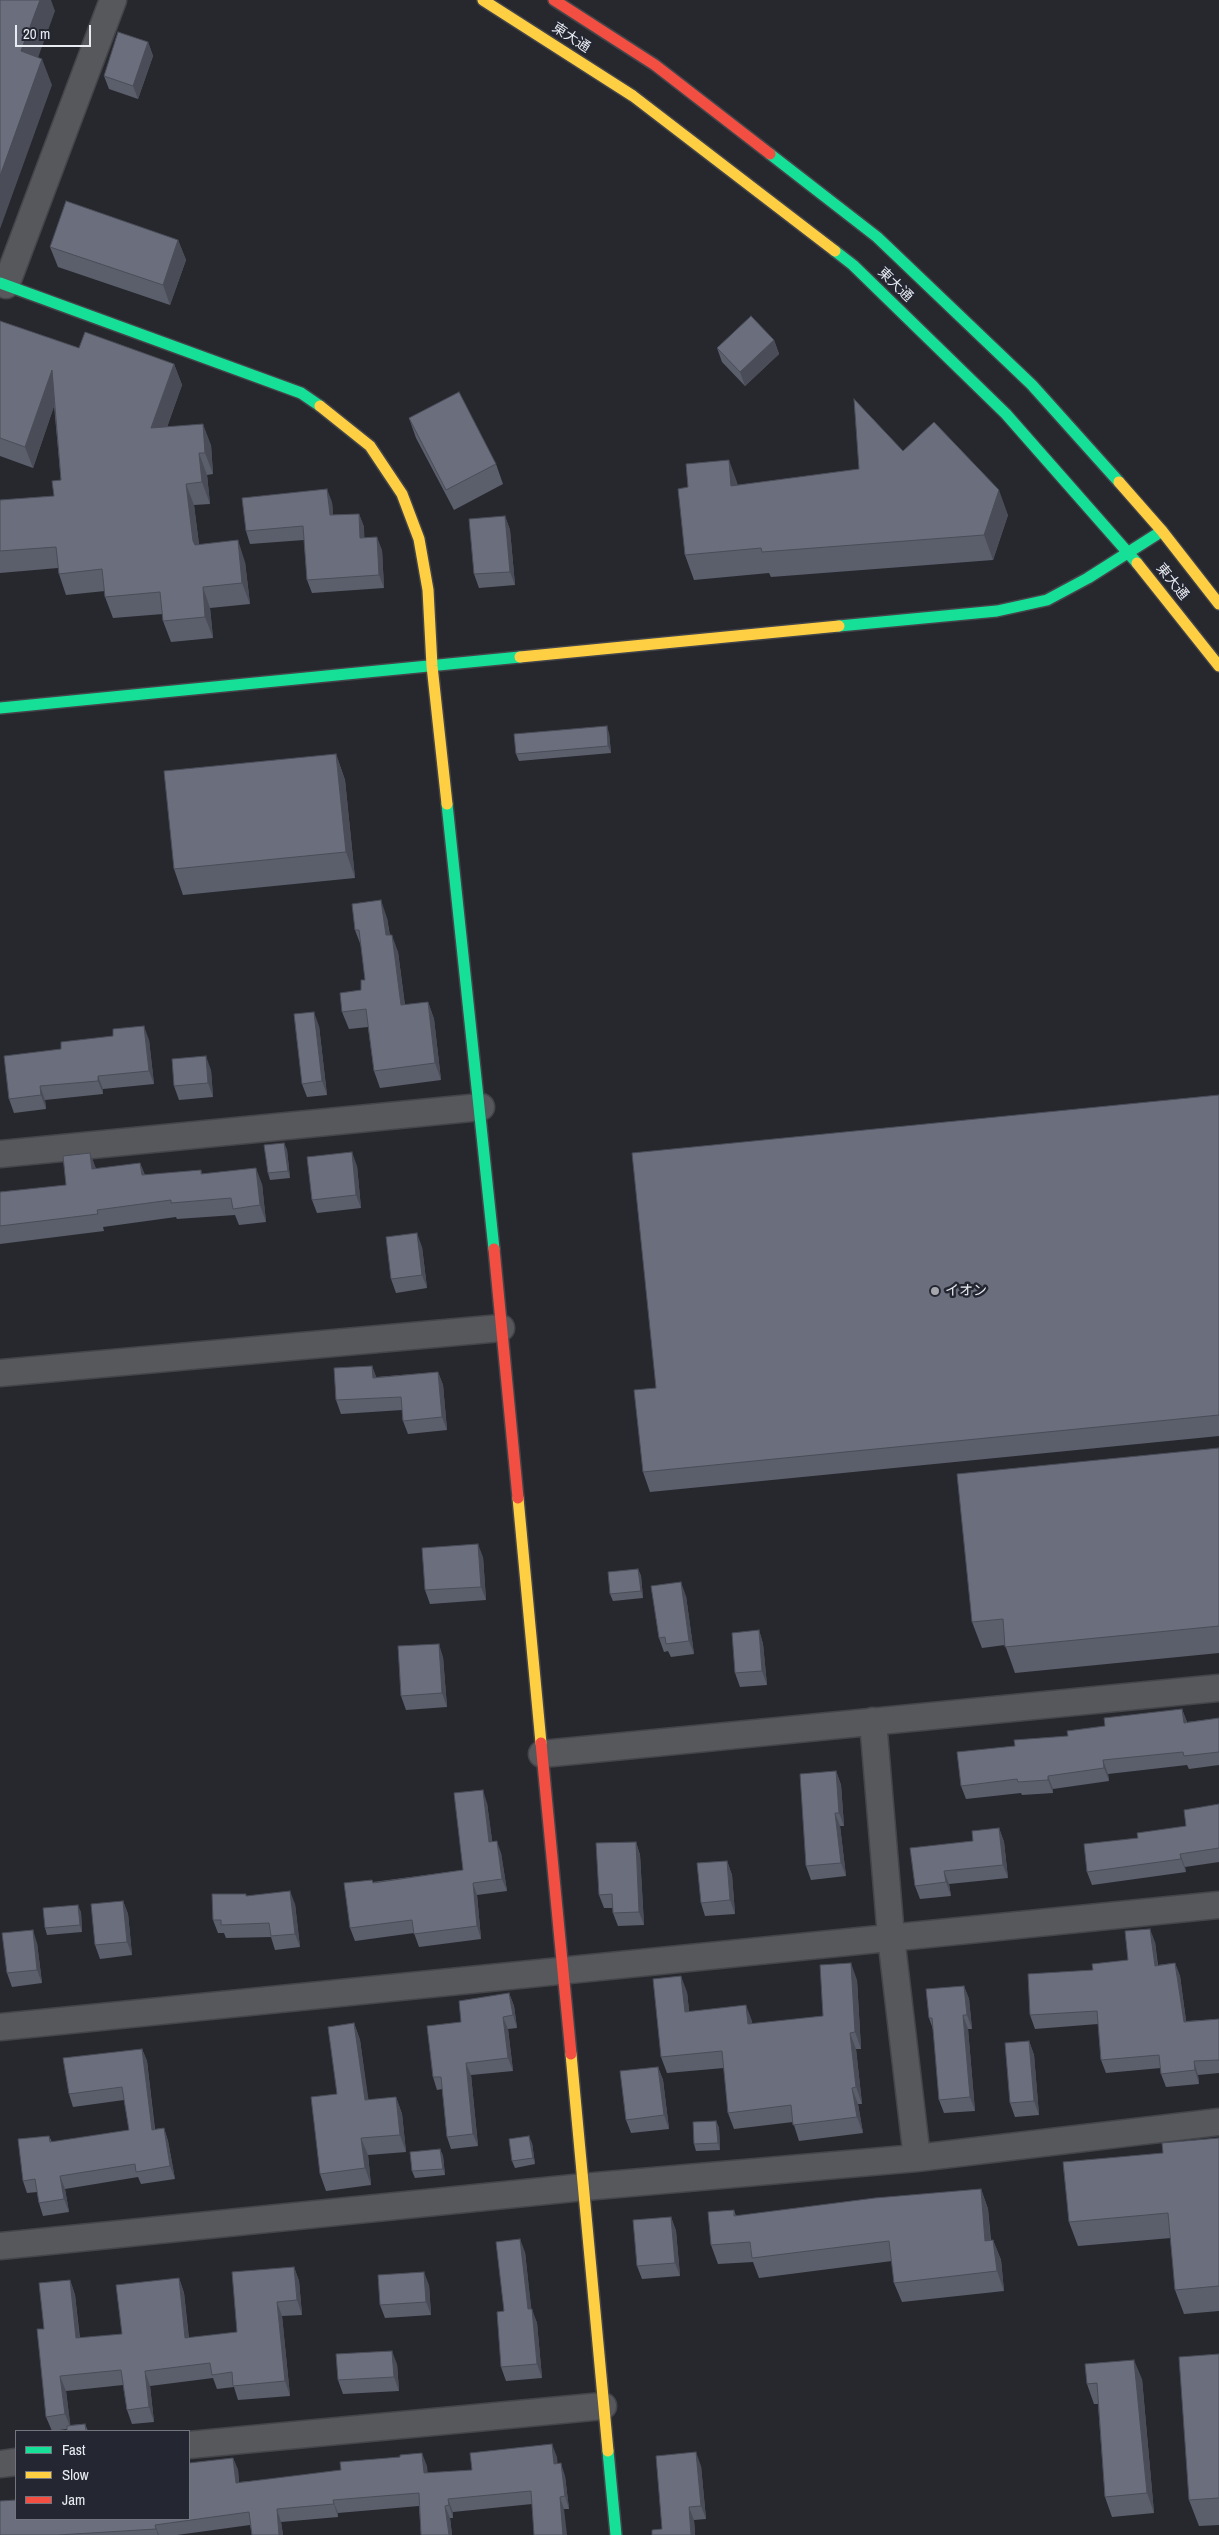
<!DOCTYPE html>
<html>
<head>
<meta charset="utf-8">
<style>
	body { margin:0 }
	#map { position:relative; width:1219px; height:2535px; overflow:hidden; background:#27282e; font-family:"Archivo Narrow",sans-serif }
	canvas { display:block }
	.legend { position:absolute; left:15px; top:2430px; width:175px; height:90px; box-sizing:border-box; background:#242731; border:1px solid #73757e; margin:0; padding:6px 9px; list-style:none; font-size:15px; color:#e9ebf2 }
	.legend li { display:flex; align-items:center; gap:10px; height:25px }
	.legend b { width:25px; border:1px solid #73757e }
	.scale { position:absolute; left:15px; top:25px; width:76px; height:22px; box-sizing:border-box; border:2px solid #e9ebf2; border-top:0; padding-left:6px; font-size:15px; line-height:18px; white-space:nowrap; color:#e9ebf2; -webkit-text-stroke:4px #242731; paint-order:stroke }
</style>
</head>
<body>
<div id="map">
<canvas width="1219" height="2535"></canvas>
<ul class="legend">
<li><b style="height:6px;background:#16e098"></b>Fast</li>
<li><b style="height:6px;background:#ffcf43"></b>Slow</li>
<li><b style="height:6px;background:#f24e42"></b>Jam</li>
</ul>
<div class="scale">20 m</div>
</div>
<script>
const ctx = document.querySelector('canvas').getContext('2d');
ctx.lineJoin = 'round';
const toPath = rows => new Path2D(rows.map(r => 'M' + r).join(''));
function strokePath(path, color, width, dash) { ctx.strokeStyle = color; ctx.lineWidth = width; ctx.lineCap = dash ? 'butt' : 'round'; ctx.setLineDash(dash || []); ctx.stroke(path); }
function paint(path, color) { ctx.fillStyle = color; ctx.fill(path, 'evenodd'); }
function write(font, color, halo, rows, align = 'center') {
  ctx.font = font + ' "Archivo Narrow","Noto Sans JP",sans-serif'; ctx.lineWidth = 5; ctx.setLineDash([]); ctx.textBaseline = 'middle'; ctx.strokeStyle = halo; ctx.fillStyle = color; for (const [text, x, y, turn = 0] of rows) {
    ctx.save(); ctx.translate(x, y); ctx.rotate((+turn || 0) * Math.PI / 180); ctx.textAlign = isNaN(turn) ? turn : align; if (halo) ctx.strokeText(text, 0, 0); ctx.fillText(text, 0, 0); ctx.restore();
  }
}
const street = toPath([
	[6,285,113,0],
	[0,1154,481,1107],
	[0,1373,501,1328],
	[873,1721,891,1937,917,2158],
	[542,1754,1219,1688],
	[0,2027,1219,1905],
	[0,2246,584,2187,917,2158,1219,2122],
	[189,2445,603,2406],
	[0,2464,16,2462]
]);
const fast = toPath([
	[770,154,877,237,1032,385,1119,482],
	[835,251,853,265,1006,414,1137,563],
	[0,283,301,393,320,406],
	[839,626,997,611,1047,600,1088,578,1162,531],
	[0,708,520,657],
	[447,804,494,1249],
	[608,2451,616,2535]
]);
const slow = toPath([
	[483,0,633,96,835,251],
	[320,406,370,446,402,494,419,539,428,590,432,666,447,804],
	[1119,482,1162,531,1219,604],
	[1137,563,1219,666],
	[520,657,839,626],
	[518,1498,541,1743],
	[571,2054,608,2451]
]);
const jam = toPath([
	[554,0,655,65,770,154],
	[494,1249,518,1498],
	[541,1743,571,2054]
]);
strokePath(street, '#44454a', 29);
strokePath(fast, '#44454a', 14);
strokePath(slow, '#44454a', 14);
strokePath(jam, '#44454a', 14);
strokePath(street, '#57585c', 26);
strokePath(fast, '#16e098', 11);
strokePath(slow, '#ffcf43', 11);
strokePath(jam, '#f24e42', 11);
paint(toPath([
	[148,42,153,56,138,99,109,89,104,76],
	[178,240,186,260,170,305,58,267,50,247],
	[0,321,79,348,174,364,182,385,167,427,211,445,213,474,207,475,210,504,194,505,199,544,245,562,250,604,210,608,213,638,171,642,163,621,163,614,113,618,105,597,105,591,66,595,59,574,58,568,0,573,0,500,54,496,61,480,54,406,33,468,0,456],
	[774,340,779,354,745,386,722,362,717,348],
	[409,418,496,464,503,484,454,510,416,438],
	[903,451,1008,515,993,560,771,577,769,573,694,580,685,555,738,485,859,469],
	[332,502,333,515,359,514,364,527,364,538,382,550,384,588,312,593,307,580,304,540,250,544,246,531],
	[505,516,510,530,515,585,479,588,474,574],
	[609,733,611,753,519,761,516,754],
	[336,754,345,780,355,878,183,895,174,869],
	[387,918,390,935,398,952,405,1005,428,1002,434,1019,441,1080,380,1088,374,1071,368,1027,349,1029,342,1012,361,990,365,980,361,946,355,930],
	[319,1026,327,1095,307,1097,302,1084],
	[149,1040,154,1084,103,1089,103,1094,45,1100,46,1109,14,1113,9,1099],
	[211,1070,213,1097,179,1100,174,1086],
	[1219,1095,1219,1436,650,1492,643,1472,656,1388],
	[284,1143,287,1150,290,1178,270,1180,268,1173],
	[90,1153,96,1169,140,1163,145,1175,201,1170,202,1174,262,1184,266,1222,239,1225,235,1215,177,1219,176,1217,103,1227,104,1231,0,1244,0,1192,66,1185],
	[357,1166,361,1208,317,1213,312,1200],
	[422,1247,427,1288,396,1293,391,1279],
	[372,1366,376,1377,438,1372,443,1385,447,1430,408,1434,403,1421,402,1410,341,1414,336,1400],
	[1219,1448,1219,1653,1015,1673,1005,1645,982,1648,972,1622],
	[483,1557,486,1600,430,1604,425,1590],
	[638,1569,641,1576,643,1598,613,1601,610,1594],
	[686,1596,694,1654,671,1657,668,1651,664,1652,659,1638],
	[759,1630,763,1644,767,1685,740,1687,735,1673],
	[443,1657,447,1707,406,1710,401,1696],
	[1182,1709,1187,1722,1219,1718,1219,1765,1189,1769,1187,1765,1108,1774,1109,1781,1053,1789,1053,1793,1022,1795,1021,1793,966,1799,961,1786,1015,1746,1068,1736,1105,1726],
	[836,1771,841,1785,844,1826,840,1826,846,1876,811,1880,806,1866],
	[487,1803,492,1841,501,1853,507,1891,477,1895,481,1939,419,1947,414,1933,355,1941,350,1928,373,1882,463,1870],
	[1219,1804,1219,1862,1185,1867,1186,1872,1092,1885,1087,1872,1138,1838,1186,1826],
	[999,1828,1004,1842,1008,1878,949,1884,951,1896,920,1899,915,1886,973,1841],
	[636,1842,640,1855,644,1925,618,1926,613,1913,613,1908,604,1908,599,1895],
	[727,1861,732,1875,735,1914,705,1916,701,1903],
	[247,1896,295,1904,300,1947,275,1950,271,1937,226,1938,224,1933,218,1933,213,1920],
	[123,1901,128,1914,132,1955,100,1959,95,1945],
	[81,1912,82,1932,47,1935,45,1928],
	[1155,1942,1158,1965,1175,1963,1180,1976,1186,2021,1219,2019,1219,2073,1198,2075,1199,2084,1166,2087,1161,2074,1161,2068,1106,2073,1101,2060,1098,2024,1035,2029,1030,2015,1093,1970,1128,1960],
	[37,1943,42,1983,12,1987,7,1973],
	[857,1980,861,2049,856,2049,862,2104,858,2104,863,2133,799,2141,793,2122,734,2129,728,2113,724,2068,667,2073,661,2057,687,1992,689,2011,752,2021,752,2024,823,2016],
	[964,1986,969,1999,972,2029,968,2029,975,2111,944,2113,939,2100,934,2032,929,2018],
	[509,1993,514,2006,517,2028,508,2029,513,2071,471,2075,478,2146,451,2149,447,2137,442,2089,437,2090,433,2077,461,2022],
	[354,2023,360,2040,368,2100,396,2097,402,2114,406,2152,368,2155,371,2185,326,2191,320,2174,337,2094],
	[1029,2041,1034,2055,1039,2115,1015,2117,1010,2103],
	[142,2049,147,2061,155,2129,164,2128,168,2141,175,2179,141,2184,138,2177,65,2189,69,2212,43,2216,39,2203,37,2192,27,2193,23,2181,49,2136,52,2142,129,2130,124,2100,73,2107,69,2094],
	[658,2067,663,2080,669,2129,631,2133,626,2120],
	[716,2121,719,2128,720,2150,696,2151,694,2144],
	[1219,2138,1219,2311,1184,2314,1175,2290,1171,2238,1078,2246,1069,2222,1163,2153],
	[532,2143,535,2164,515,2168,512,2161],
	[440,2149,443,2156,445,2175,415,2178,412,2171],
	[981,2189,988,2209,991,2240,993,2240,1001,2260,1004,2291,902,2302,894,2283,892,2261,759,2278,753,2262,718,2264,711,2245,734,2210,736,2216],
	[671,2217,676,2231,680,2276,642,2279,637,2266],
	[525,2252,531,2309,537,2323,542,2378,506,2381,501,2367,504,2311],
	[294,2267,299,2281,302,2315,282,2316,290,2396,238,2400,234,2387,217,2389,213,2378,150,2386,154,2422,132,2424,127,2410,123,2385,66,2391,70,2425,85,2424,88,2431,67,2431,67,2429,52,2431,46,2417,44,2329,70,2280,75,2295,80,2338,122,2334,179,2278,184,2293,189,2338,237,2332],
	[429,2285,431,2315,385,2318,380,2305],
	[1219,2354,1219,2525,1199,2526,1189,2500],
	[397,2364,399,2391,343,2394,338,2380],
	[1142,2379,1154,2513,1112,2517,1105,2497,1098,2404,1094,2404,1087,2384],
	[557,2457,557,2463,565,2476,569,2509,564,2509,532,2504,453,2512,453,2518,450,2518,452,2535,421,2535,419,2506,338,2513,338,2517,281,2522,283,2535,252,2535,250,2525,177,2535,0,2535,16,2519,233,2458,238,2470,239,2482,427,2466,427,2473,472,2470],
	[701,2466,706,2519,694,2520,695,2535,652,2535,662,2529]
]), '#5b5f6c');
paint(toPath([
	[40,0,51,0,55,11,31,77,21,51],
	[148,42,153,56,138,99,133,86],
	[42,59,52,85,0,229,0,176],
	[178,240,186,260,170,305,163,285],
	[774,340,779,354,745,386,740,372],
	[174,364,182,385,159,450,151,428],
	[52,370,59,392,33,468,25,447],
	[203,424,211,445,213,474,205,453],
	[199,453,207,475,210,504,202,482],
	[729,460,738,485,740,511,731,486],
	[186,484,194,505,201,562,193,541],
	[327,489,332,502,334,528,330,515],
	[999,490,1008,515,993,560,984,535],
	[359,514,364,527,365,551,360,538],
	[505,516,510,530,515,585,510,572],
	[377,537,382,550,384,588,379,575],
	[238,540,245,562,250,604,242,583],
	[203,587,210,608,213,638,205,617],
	[607,726,609,733,611,753,608,746],
	[336,754,345,780,355,878,346,852],
	[381,900,387,918,392,953,386,935],
	[392,935,398,952,407,1022,401,1005],
	[428,1002,434,1019,441,1080,435,1063],
	[314,1012,319,1026,327,1095,322,1081],
	[144,1026,149,1040,154,1084,149,1071],
	[206,1056,211,1070,213,1097,208,1083],
	[98,1076,103,1089,103,1094,98,1081],
	[40,1086,45,1100,46,1109,41,1095],
	[284,1143,287,1150,290,1178,288,1171],
	[352,1152,357,1166,361,1208,356,1195],
	[90,1153,96,1169,92,1169],
	[140,1163,146,1179,142,1175],
	[256,1168,262,1184,266,1222,260,1205],
	[417,1233,422,1247,427,1288,422,1275],
	[372,1366,377,1379,373,1378],
	[438,1372,443,1385,447,1430,442,1417],
	[478,1544,483,1557,486,1600,481,1587],
	[638,1569,641,1576,643,1598,641,1591],
	[681,1582,686,1596,694,1654,689,1641],
	[759,1630,763,1644,767,1685,762,1671],
	[439,1644,443,1657,447,1707,442,1693],
	[1182,1709,1187,1723,1184,1723],
	[1103,1760,1108,1774,1109,1781,1104,1768],
	[836,1771,841,1785,844,1826,839,1813],
	[1048,1776,1053,1789,1053,1793,1048,1780],
	[483,1790,487,1803,494,1854,489,1842],
	[835,1813,840,1826,846,1876,841,1863],
	[999,1828,1004,1842,1008,1878,1003,1865],
	[497,1841,501,1853,507,1891,502,1879],
	[636,1842,640,1855,644,1925,639,1912],
	[1180,1854,1185,1867,1186,1872,1181,1859],
	[727,1861,732,1875,735,1914,730,1900],
	[944,1871,949,1884,951,1896,946,1882],
	[473,1883,477,1895,481,1939,477,1926],
	[290,1891,295,1904,300,1947,295,1934],
	[123,1901,128,1914,132,1955,127,1942],
	[78,1905,81,1912,82,1932,80,1925],
	[1150,1929,1155,1942,1159,1979,1155,1966],
	[33,1930,37,1943,42,1983,37,1970],
	[851,1963,857,1980,861,2049,855,2032],
	[1175,1963,1180,1976,1188,2035,1184,2022],
	[681,1976,687,1992,691,2028,685,2012],
	[964,1986,969,1999,972,2029,967,2015],
	[509,1993,514,2006,517,2028,513,2015],
	[746,2005,752,2021,754,2040,748,2024],
	[963,2015,968,2029,975,2111,970,2097],
	[503,2017,508,2029,513,2071,508,2058],
	[354,2023,360,2040,371,2117,365,2100],
	[850,2033,856,2049,862,2104,856,2087],
	[1029,2041,1034,2055,1039,2115,1034,2101],
	[142,2049,147,2061,156,2142,152,2130],
	[1194,2061,1198,2075,1199,2084,1195,2070],
	[466,2063,471,2075,478,2146,473,2134],
	[658,2067,663,2080,669,2129,664,2115],
	[852,2088,858,2104,863,2133,857,2117],
	[396,2097,402,2114,406,2152,400,2135],
	[716,2121,719,2128,720,2150,718,2143],
	[164,2128,168,2141,175,2179,170,2166],
	[529,2136,532,2143,535,2164,533,2158],
	[361,2138,368,2155,371,2185,365,2168],
	[440,2149,443,2156,445,2175,443,2169],
	[60,2176,65,2189,69,2212,64,2199],
	[981,2189,988,2209,992,2261,985,2241],
	[671,2217,676,2231,680,2276,675,2263],
	[520,2239,525,2252,533,2323,528,2309],
	[993,2240,1001,2260,1004,2291,997,2271],
	[294,2267,299,2281,302,2315,297,2300],
	[424,2272,429,2285,431,2315,426,2302],
	[179,2278,184,2293,190,2353,185,2338],
	[70,2280,75,2295,81,2353,76,2338],
	[277,2302,282,2316,290,2396,285,2381],
	[532,2309,537,2323,542,2378,537,2364],
	[392,2351,397,2364,399,2391,394,2377],
	[1134,2360,1142,2379,1154,2513,1147,2493],
	[145,2371,150,2386,154,2422,149,2407],
	[60,2376,66,2391,71,2429,65,2414],
	[552,2444,557,2457,559,2476,554,2464],
	[696,2452,701,2466,706,2519,701,2506],
	[422,2453,427,2466,429,2486,424,2473],
	[233,2458,238,2470,240,2495,236,2483],
	[561,2463,565,2476,569,2509,565,2496],
	[560,2497,564,2509,567,2535,563,2535],
	[448,2499,453,2512,453,2518,449,2505],
	[333,2500,338,2513,338,2517,334,2504],
	[445,2506,450,2518,452,2535,449,2535],
	[689,2507,694,2520,695,2535,691,2535],
	[277,2509,281,2522,283,2535,279,2535],
	[155,2525,159,2535,158,2535,156,2529]
]), '#4a4d58');
const building = toPath([
	[0,0,40,0,21,51,42,59,0,176,0,0],
	[118,32,148,42,133,86,104,76,118,32],
	[66,201,178,240,163,285,50,247,66,201],
	[751,316,774,340,740,372,717,348,751,316],
	[0,321,79,348,85,332,174,364,151,428,203,424,205,453,199,453,202,482,186,484,193,541,195,545,238,540,242,583,203,587,205,617,163,621,160,592,105,597,102,569,59,574,56,547,0,551,0,500,54,496,52,481,61,480,52,370,25,447,0,438,0,321],
	[459,392,496,464,446,490,409,418,459,392],
	[854,399,903,451,934,422,999,490,984,535,762,552,761,548,685,555,678,489,688,487,686,464,729,460,731,486,859,469,854,399],
	[327,489,330,515,359,514,360,538,377,537,379,575,307,580,303,526,246,531,242,498,327,489],
	[505,516,510,572,474,574,469,519,505,516],
	[607,726,608,746,516,754,514,734,607,726],
	[336,754,346,852,174,869,164,771,336,754],
	[381,900,386,935,392,935,401,1005,428,1002,435,1063,374,1071,366,1009,342,1012,340,993,361,990,361,980,365,980,359,930,355,930,352,904,381,900],
	[314,1012,322,1081,302,1084,294,1014,314,1012],
	[144,1026,149,1071,98,1076,98,1081,40,1086,41,1095,9,1099,4,1056,61,1049,61,1042,113,1036,113,1029,144,1026],
	[206,1056,208,1083,174,1086,172,1059,206,1056],
	[1219,1095,1219,1415,643,1472,634,1390,656,1388,632,1153,1219,1095],
	[284,1143,288,1171,268,1173,264,1145,284,1143],
	[352,1152,356,1195,312,1200,307,1157,352,1152],
	[90,1153,92,1169,140,1163,142,1175,201,1170,201,1174,256,1168,260,1205,233,1209,231,1198,171,1203,171,1200,97,1210,98,1214,0,1226,0,1192,66,1185,63,1156,90,1153],
	[417,1233,422,1275,391,1279,386,1237,417,1233],
	[372,1366,373,1378,438,1372,442,1417,403,1421,401,1397,336,1400,334,1368,372,1366],
	[1219,1448,1219,1626,1005,1647,1003,1619,972,1622,957,1474,1219,1448],
	[478,1544,481,1587,425,1590,422,1548,478,1544],
	[638,1569,641,1591,610,1594,608,1572,638,1569],
	[681,1582,689,1641,666,1644,665,1637,659,1638,651,1586,681,1582],
	[759,1630,762,1671,735,1673,732,1633,759,1630],
	[439,1644,442,1693,401,1696,398,1646,439,1644],
	[1182,1709,1184,1723,1219,1718,1219,1752,1184,1756,1183,1752,1103,1760,1104,1768,1048,1776,1048,1780,1018,1782,1017,1779,961,1786,957,1752,1015,1746,1014,1740,1068,1736,1067,1731,1105,1726,1104,1718,1182,1709],
	[836,1771,839,1813,835,1813,841,1863,806,1866,800,1774,836,1771],
	[483,1790,489,1842,497,1841,502,1879,473,1883,477,1926,414,1934,412,1920,350,1928,344,1883,372,1880,373,1883,463,1870,454,1793,483,1790],
	[1219,1804,1219,1848,1180,1854,1181,1859,1087,1872,1084,1844,1138,1838,1137,1833,1186,1826,1184,1810,1219,1804],
	[999,1828,1003,1865,944,1871,946,1882,915,1886,910,1848,973,1841,972,1831,999,1828],
	[636,1842,639,1912,613,1913,612,1894,599,1895,596,1843,636,1842],
	[727,1861,730,1900,701,1903,697,1863,727,1861],
	[290,1891,295,1934,271,1936,269,1923,221,1925,221,1920,213,1920,212,1894,246,1894,246,1896,290,1891],
	[123,1901,127,1942,95,1945,91,1904,123,1901],
	[78,1905,80,1925,45,1928,43,1908,78,1905],
	[1150,1929,1155,1966,1175,1963,1184,2022,1219,2019,1219,2060,1194,2061,1195,2070,1161,2074,1159,2055,1101,2060,1097,2011,1030,2015,1028,1974,1093,1970,1092,1964,1128,1960,1125,1931,1150,1929],
	[33,1930,37,1970,7,1973,2,1933,33,1930],
	[851,1963,855,2032,850,2033,856,2087,852,2088,857,2117,793,2125,791,2105,728,2113,722,2051,661,2057,653,1979,681,1976,685,2012,746,2005,748,2024,823,2016,820,1965,851,1963],
	[964,1986,967,2015,963,2015,970,2097,939,2100,932,2018,929,2018,926,1989,964,1986],
	[509,1993,513,2015,503,2017,508,2058,466,2063,473,2134,447,2137,441,2077,433,2077,427,2026,461,2022,459,2001,509,1993],
	[354,2023,365,2100,396,2097,400,2135,361,2138,365,2168,320,2174,311,2097,337,2094,328,2027,354,2023],
	[1029,2041,1034,2101,1010,2103,1005,2043,1029,2041],
	[142,2049,152,2130,164,2128,170,2166,136,2172,135,2164,60,2176,64,2199,39,2203,35,2179,23,2181,18,2139,49,2136,50,2142,129,2130,122,2087,69,2094,63,2058,142,2049],
	[658,2067,664,2115,626,2120,620,2071,658,2067],
	[716,2121,718,2143,694,2144,693,2122,716,2121],
	[529,2136,533,2158,512,2161,509,2139,529,2136],
	[1219,2138,1219,2286,1175,2290,1168,2213,1069,2222,1063,2162,1163,2153,1162,2143,1219,2138],
	[440,2149,443,2169,412,2171,410,2152,440,2149],
	[981,2189,985,2241,993,2240,997,2271,894,2283,889,2241,752,2258,750,2242,711,2245,708,2212,734,2210,734,2216,875,2198,981,2189],
	[671,2217,675,2263,637,2266,633,2220,671,2217],
	[520,2239,528,2309,532,2309,537,2364,501,2367,497,2312,504,2311,496,2242,520,2239],
	[294,2267,297,2300,277,2302,285,2381,233,2386,232,2372,212,2375,210,2363,145,2371,149,2407,127,2410,121,2370,60,2376,65,2414,46,2417,37,2329,44,2329,39,2283,70,2280,76,2338,122,2334,116,2285,179,2278,185,2338,237,2332,232,2272,294,2267],
	[424,2272,426,2302,380,2305,378,2275,424,2272],
	[392,2351,394,2377,338,2380,336,2354,392,2351],
	[1219,2354,1219,2498,1189,2500,1179,2357,1219,2354],
	[1134,2360,1147,2493,1105,2497,1097,2383,1087,2384,1085,2364,1134,2360],
	[85,2424,86,2431,67,2431,67,2426,85,2424],
	[552,2444,554,2464,561,2463,565,2496,560,2497,563,2535,534,2535,531,2491,448,2499,449,2505,445,2506,449,2535,421,2535,419,2493,333,2500,334,2504,277,2509,279,2535,252,2535,249,2512,155,2525,156,2529,58,2535,0,2535,0,2501,16,2500,16,2519,189,2519,189,2463,233,2458,236,2483,341,2470,340,2462,400,2457,400,2455,422,2453,424,2473,472,2470,470,2453,552,2444],
	[696,2452,701,2506,689,2507,691,2535,652,2535,652,2530,662,2529,656,2456,696,2452]
]);
paint(building, '#6a6e7d');
strokePath(building, '#4a4d58', 1);
for (const [x, y, r, color] of [
	[935,1291,5,"#a5a7ad"]
]) { const dot = new Path2D(); dot.arc(x, y, r, 0, 2 * Math.PI); ctx.fillStyle = color; ctx.fill(dot); strokePath(dot, '#242731', 2); }
write('14px', '#e9ebf2', '#242731', [
	["東大通",571,38,33],
	["東大通",895,285,44],
	["東大通",1172,582,51]
]);
write('14px', '#e9ebf2', '#242731', [
	["イオン",945,1291]
], 'left');
</script>
</body>
</html>
